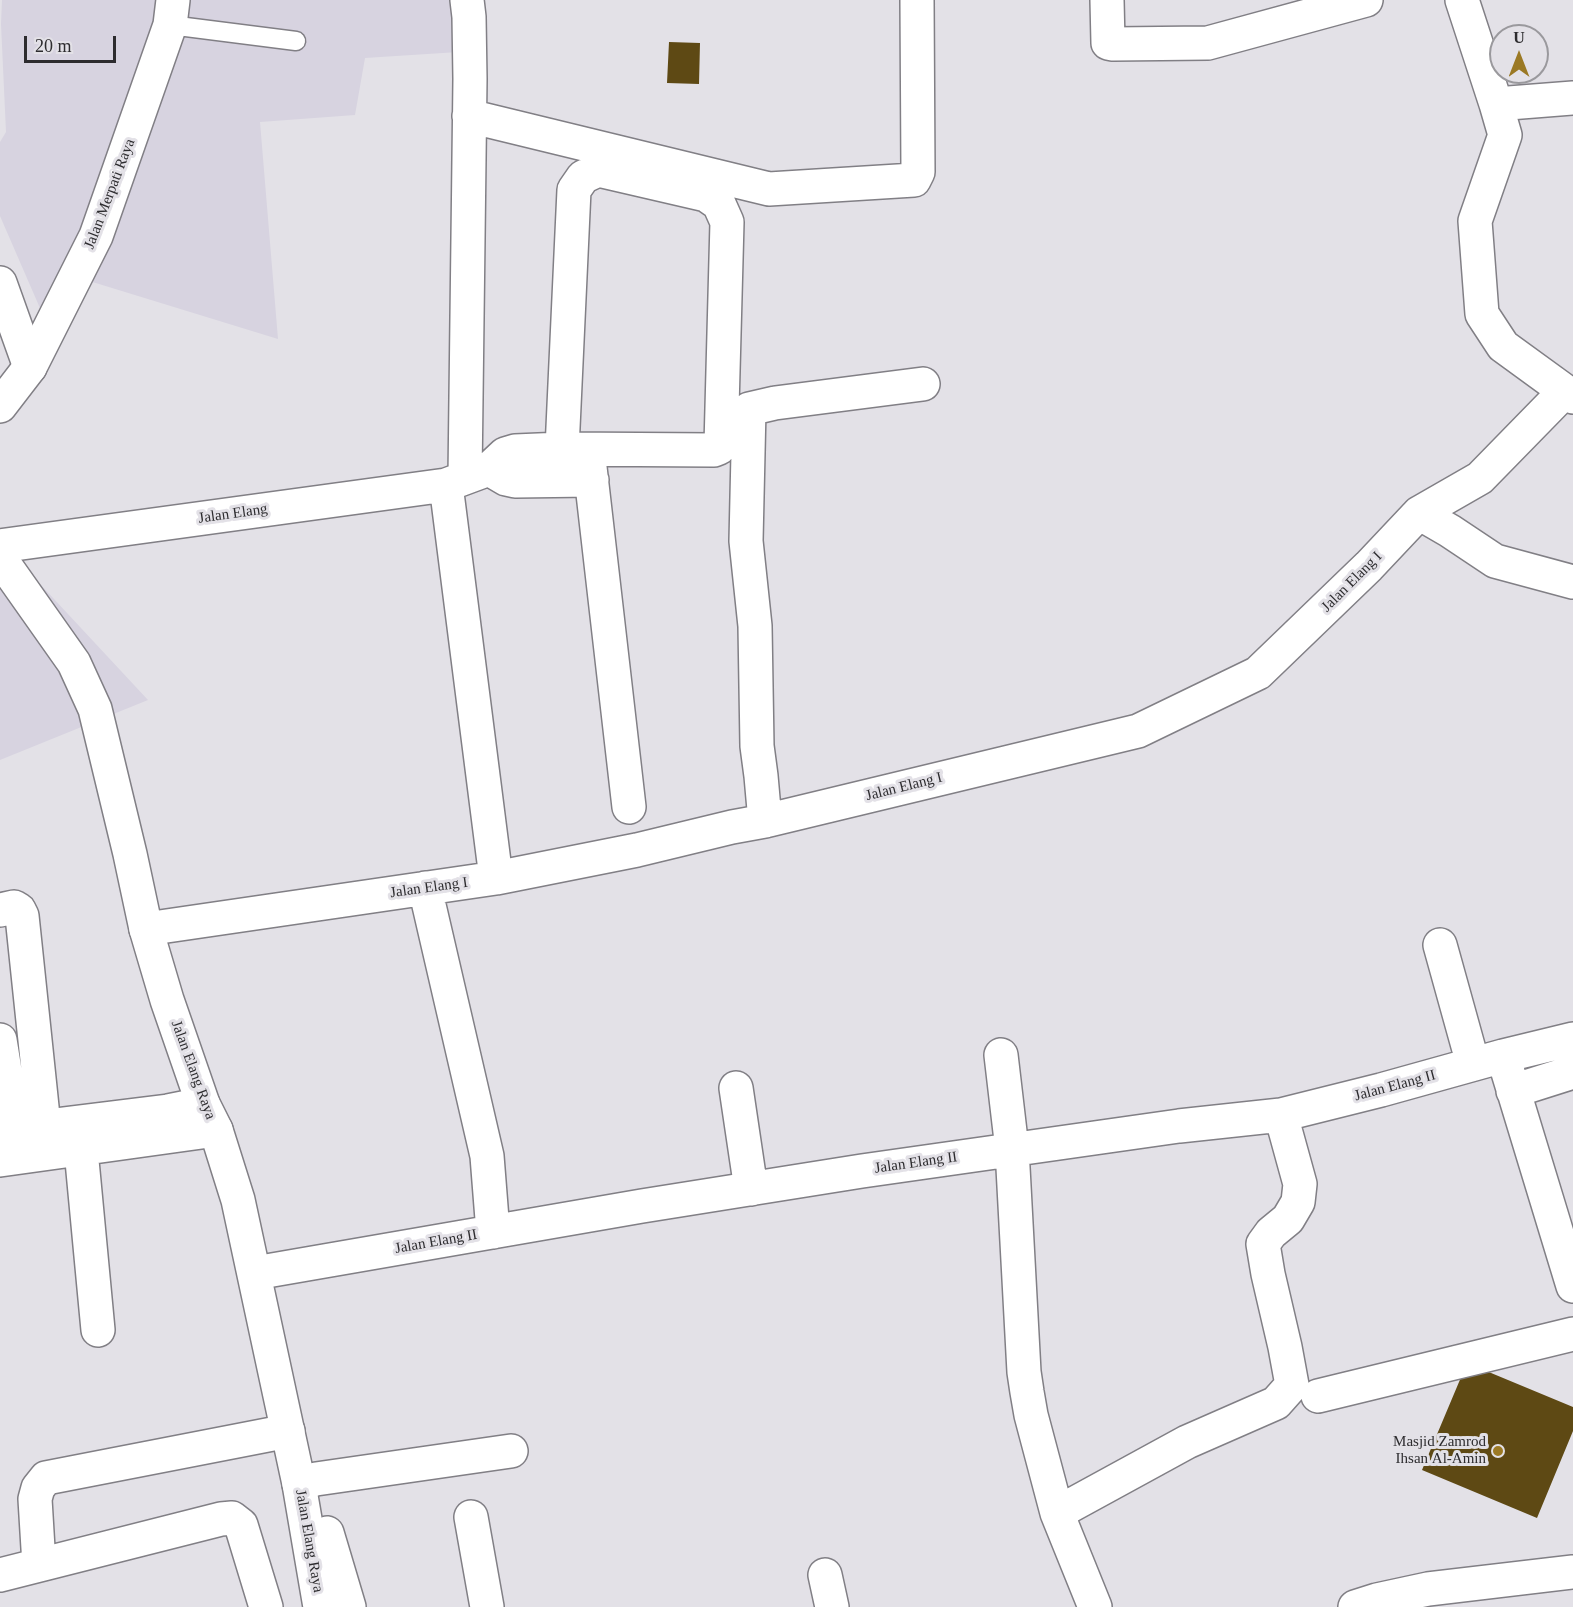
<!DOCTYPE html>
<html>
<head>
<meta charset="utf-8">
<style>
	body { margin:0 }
	#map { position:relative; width:1573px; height:1607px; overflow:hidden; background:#e3e1e7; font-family:Georgia,serif }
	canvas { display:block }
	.north { position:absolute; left:1489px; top:24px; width:60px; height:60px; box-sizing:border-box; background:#e3e1e7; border:2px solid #9a999d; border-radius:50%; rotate:0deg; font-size:16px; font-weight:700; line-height:24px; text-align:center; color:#2d2c2f }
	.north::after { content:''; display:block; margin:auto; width:21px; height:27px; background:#9b7924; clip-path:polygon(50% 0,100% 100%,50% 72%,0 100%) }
	.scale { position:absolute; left:24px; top:36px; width:92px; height:27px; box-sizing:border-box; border:3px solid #2d2c2f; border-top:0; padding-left:8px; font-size:18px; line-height:21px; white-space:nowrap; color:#2d2c2f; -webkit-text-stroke:4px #e3e1e7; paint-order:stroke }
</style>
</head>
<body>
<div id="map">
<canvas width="1573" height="1607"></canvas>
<div class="north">U</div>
<div class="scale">20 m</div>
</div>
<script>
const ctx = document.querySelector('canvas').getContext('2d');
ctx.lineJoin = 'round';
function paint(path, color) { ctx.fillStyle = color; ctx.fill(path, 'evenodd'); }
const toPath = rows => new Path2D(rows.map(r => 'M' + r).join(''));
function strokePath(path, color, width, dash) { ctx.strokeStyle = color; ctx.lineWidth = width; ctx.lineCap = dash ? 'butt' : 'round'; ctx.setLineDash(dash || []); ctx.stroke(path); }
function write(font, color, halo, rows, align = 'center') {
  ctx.font = font + ' Georgia,serif'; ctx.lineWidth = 6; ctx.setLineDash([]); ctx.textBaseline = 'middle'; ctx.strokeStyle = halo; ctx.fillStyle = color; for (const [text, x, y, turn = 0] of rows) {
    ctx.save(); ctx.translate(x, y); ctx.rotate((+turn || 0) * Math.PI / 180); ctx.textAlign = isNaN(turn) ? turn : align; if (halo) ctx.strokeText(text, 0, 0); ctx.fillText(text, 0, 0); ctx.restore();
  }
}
paint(toPath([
	[2,0,479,0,474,51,365,58,355,115,260,122,278,339,86,280,46,322,0,216,0,142,6,132,1,24],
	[0,541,148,700,0,760]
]), '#d7d3e0');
paint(toPath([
	[669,42,700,43,699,84,667,83],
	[1467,1363,1573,1407,1573,1431,1537,1518,1422,1470]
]), '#5e4914');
const service = toPath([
	[170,25,296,41]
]);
const minor = toPath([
	[1107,0,1108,43,1113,44,1208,43,1366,0],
	[1462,0,1496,104,1505,135,1475,221,1482,314,1503,346,1573,397],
	[1496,104,1573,98],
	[469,116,769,189,914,180,918,172,917,0],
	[0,283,30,367],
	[588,450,629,807],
	[489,469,506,479,515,481,592,480],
	[465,477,470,79,469,17,467,0],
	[446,485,496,878],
	[1419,513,1450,531,1495,561,1573,582],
	[0,546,446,485,489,469,505,454,515,451,562,449,714,450,719,448,721,445,727,222,719,204,706,195,598,170,583,177,574,190,562,449],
	[765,821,761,776,757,746,755,626,746,541,749,409,775,403,923,384],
	[425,888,487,1156,493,1232],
	[0,910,14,907,19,910,22,916,44,1126],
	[146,929,496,878,637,850,732,827,765,821,1138,731,1258,673,1369,566,1419,513,1480,478,1565,391],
	[1440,945,1473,1064],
	[0,1040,18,1150],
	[1001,1055,1012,1149,1024,1372,1027,1392,1031,1415,1057,1513,1095,1607],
	[1503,1056,1573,1286],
	[736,1088,751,1189],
	[1513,1091,1573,1072],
	[76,1123,81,1150,98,1330],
	[0,1132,168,1111,203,1104],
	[0,1160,216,1130],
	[255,1273,642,1206,862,1171,1179,1126,1281,1115,1381,1090,1503,1056,1573,1039],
	[1318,1396,1573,1334],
	[299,1484,316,1479,511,1451],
	[1057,1513,1187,1442,1276,1403,1292,1385,1285,1347,1268,1274,1263,1244,1271,1233,1288,1219,1298,1202,1300,1184,1281,1115],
	[471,1517,487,1607],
	[327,1533,349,1607],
	[39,1565,35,1499,38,1488,46,1478,288,1431],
	[0,1575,221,1519,232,1518,241,1525,266,1607],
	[825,1575,832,1607],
	[1355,1607,1377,1600,1428,1589,1573,1572]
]);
const tertiary = toPath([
	[0,558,74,663,95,709,130,854,146,929,167,1000,203,1104,216,1130,238,1200,299,1484,320,1607]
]);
const secondary = toPath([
	[0,406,30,367,96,236,170,25,173,0]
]);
strokePath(service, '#817f85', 21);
strokePath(minor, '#817f85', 36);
strokePath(tertiary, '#817f85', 36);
strokePath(secondary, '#817f85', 36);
strokePath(service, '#fff', 18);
strokePath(minor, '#fff', 33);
strokePath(tertiary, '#fff', 33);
strokePath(secondary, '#fff', 33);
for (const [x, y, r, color] of [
	[1498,1451,6,"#9b7924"]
]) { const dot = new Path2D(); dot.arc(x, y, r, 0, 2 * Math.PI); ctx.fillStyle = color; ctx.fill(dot); strokePath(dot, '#e3e1e7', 2); }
write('15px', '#2d2c2f', '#e3e1e7', [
	["Jalan Merpati Raya",110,194,-69],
	["Jalan Elang",233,514,-8],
	["Jalan Elang I",1352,582,-45],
	["Jalan Elang I",904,787,-14],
	["Jalan Elang I",429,888,-8],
	["Jalan Elang Raya",193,1070,70],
	["Jalan Elang II",1395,1086,-15],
	["Jalan Elang II",916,1163,-8],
	["Jalan Elang II",436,1242,-10],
	["Jalan Elang Raya",309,1541,80]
]);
write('15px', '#2d2c2f', '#e3e1e7', [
	["Masjid Zamrod",1486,1442],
	["Ihsan Al-Amin",1486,1459]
], 'right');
</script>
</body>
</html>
